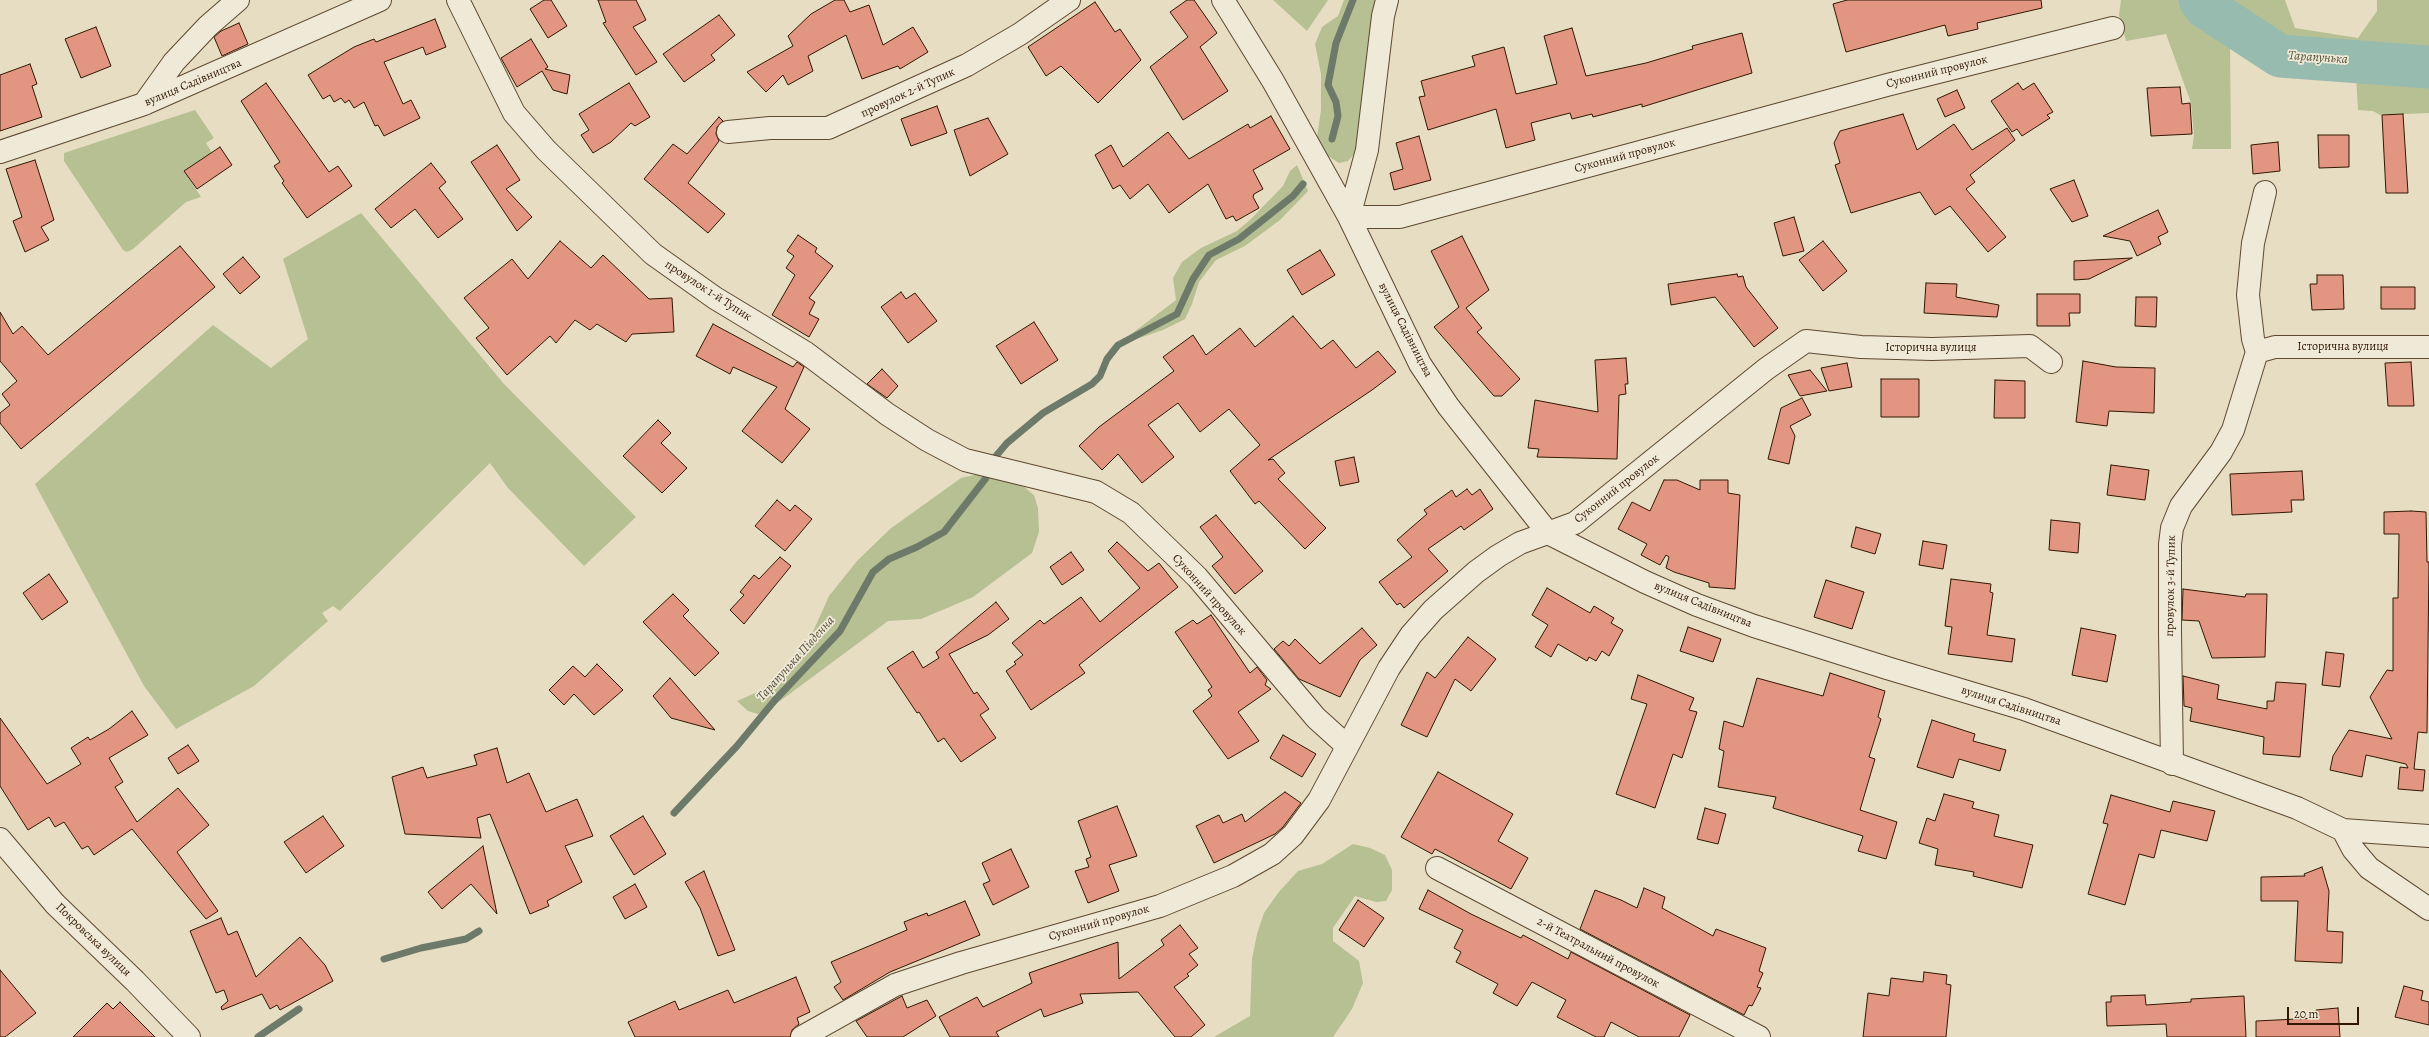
<!DOCTYPE html>
<html>
<head>
<meta charset="utf-8">
<style>
	body { margin:0 }
	#map { position:relative; width:2429px; height:1037px; overflow:hidden; background:#e7ddc2; font-family:Alegreya,serif }
	canvas { display:block }
	.scale { position:absolute; left:2287px; top:1007px; width:72px; height:18px; box-sizing:border-box; border:2px solid #311700; border-top:0; padding-left:5px; font-size:12px; line-height:14px; white-space:nowrap; color:#311700; -webkit-text-stroke:3px #efe9d7; paint-order:stroke }
</style>
</head>
<body>
<div id="map">
<canvas width="2429" height="1037"></canvas>
<div class="scale">20 m</div>
</div>
<script>
const ctx = document.querySelector('canvas').getContext('2d');
ctx.lineJoin = 'round';
function paint(path, color) { ctx.fillStyle = color; ctx.fill(path, 'evenodd'); }
const toPath = rows => new Path2D(rows.map(r => 'M' + r).join(''));
function strokePath(path, color, width, dash) { ctx.strokeStyle = color; ctx.lineWidth = width; ctx.lineCap = dash ? 'butt' : 'round'; ctx.setLineDash(dash || []); ctx.stroke(path); }
function write(font, color, halo, rows, align = 'center') {
  ctx.font = font + ' Alegreya,serif'; ctx.lineWidth = 3.5; ctx.setLineDash([]); ctx.textBaseline = 'middle'; ctx.strokeStyle = halo; ctx.fillStyle = color; for (const [text, x, y, turn = 0] of rows) {
    ctx.save(); ctx.translate(x, y); ctx.rotate((+turn || 0) * Math.PI / 180); ctx.textAlign = isNaN(turn) ? turn : align; if (halo) ctx.strokeText(text, 0, 0); ctx.fillText(text, 0, 0); ctx.restore();
  }
}
paint(toPath([
	[1273,0,1328,0,1307,31],
	[1344,0,1379,0,1356,152,1348,161,1339,163,1328,156,1317,137,1321,110,1321,74,1315,44,1322,27,1338,16],
	[2121,0,2285,0,2295,28,2358,38,2377,11,2377,0,2429,0,2429,113,2380,115,2373,111,2358,110,2356,75,2289,62,2259,54,2230,40,2231,149,2192,149,2194,135,2191,103,2166,34,2126,41,2119,15],
	[195,110,214,138,206,143,212,153,184,171,201,197,186,202,133,249,127,252,123,250,64,161,64,153],
	[1297,165,1308,191,1280,220,1245,246,1216,260,1199,282,1192,304,1185,319,1163,330,1122,344,1122,341,1176,300,1173,278,1182,262,1201,248,1237,231,1251,219,1283,186,1290,171],
	[361,213,504,384,636,517,584,566,508,488,490,463,340,611,333,606,322,613,328,621,254,686,176,729,144,686,35,484,213,325,271,368,308,339,283,259],
	[983,473,1018,482,1034,495,1038,508,1039,532,1032,553,973,597,921,619,888,621,776,704,758,714,748,711,737,701,762,690,807,645,829,596,857,561,890,529,961,478],
	[1353,844,1370,848,1385,855,1392,870,1392,890,1386,901,1376,902,1355,896,1333,928,1333,941,1359,961,1363,983,1352,1009,1333,1037,1214,1037,1250,1016,1252,959,1257,934,1264,913,1278,893,1298,871,1322,864]
]), '#b6c093');
strokePath(toPath([
	[1332,139,1338,116,1336,102,1328,85,1336,43,1353,0],
	[996,456,1007,443,1043,413,1092,384,1100,376,1107,359,1118,345,1177,314,1193,279,1209,255,1239,239,1293,196,1303,184],
	[674,813,737,746,775,700,840,631,873,572,889,559,917,547,944,532,986,478],
	[384,959,421,948,466,939,479,931],
	[258,1037,299,1009]
]), '#6e7a69', 7);
strokePath(toPath([
	[2200,0,2205,7,2280,56,2429,67]
]), '#97bcaf', 43);
const building = toPath([
	[544,0,551,0,567,26,548,38,530,9,544,0],
	[598,0,636,0,646,20,633,27,657,62,636,75,603,23,606,22,598,0],
	[835,0,844,0,850,12,869,5,883,45,913,27,928,52,900,69,898,66,862,79,846,35,808,56,813,71,788,85,783,75,766,92,747,72,793,46,788,36,811,14,835,0],
	[1187,0,1194,0,1217,33,1200,47,1228,91,1183,120,1150,67,1188,37,1170,12,1187,0],
	[1847,0,2041,0,2042,8,1977,23,1978,29,1948,36,1945,25,1846,52,1833,4,1847,0],
	[1095,2,1115,32,1120,29,1141,60,1098,103,1061,66,1046,76,1028,47,1095,2],
	[719,15,735,35,711,55,715,60,684,82,663,54,719,15],
	[435,19,446,47,426,55,423,47,384,62,403,104,411,100,420,118,384,136,378,125,375,126,364,102,354,108,349,100,345,103,341,98,334,102,330,95,323,99,308,75,354,47,374,39,376,42,435,19],
	[239,23,248,44,222,56,214,37,221,31,239,23],
	[96,27,111,66,81,78,65,39,96,27],
	[1572,28,1586,76,1646,63,1693,49,1692,46,1742,33,1752,73,1642,107,1642,104,1593,117,1592,114,1572,119,1570,113,1531,123,1535,140,1506,148,1496,109,1428,130,1419,97,1425,96,1421,81,1475,66,1472,56,1504,47,1516,94,1557,84,1544,36,1572,28],
	[531,39,548,67,545,69,570,75,567,94,553,90,542,71,517,87,501,58,531,39],
	[30,64,37,84,32,86,42,117,0,131,0,75,30,64],
	[266,83,329,172,338,166,352,186,307,218,282,183,284,181,274,166,280,162,241,101,266,83],
	[629,83,650,117,635,126,631,123,611,142,593,153,581,135,589,130,579,114,629,83],
	[2018,83,2023,90,2034,83,2053,112,2047,115,2050,118,2022,136,2017,129,2012,132,1991,101,2018,83],
	[2180,87,2182,104,2190,103,2192,134,2151,136,2147,88,2180,87],
	[1957,90,1965,108,1945,117,1937,99,1957,90],
	[937,106,947,133,911,146,901,119,937,106],
	[1903,114,1917,150,1954,124,1972,150,2007,128,2015,140,1970,175,1975,182,1966,189,2006,237,1988,252,1950,206,1935,215,1920,192,1851,213,1835,165,1840,163,1834,143,1840,131,1903,114],
	[2403,114,2408,193,2386,193,2382,115,2403,114],
	[1271,116,1290,149,1253,170,1263,189,1254,194,1253,197,1259,208,1236,221,1233,216,1226,219,1208,184,1169,213,1148,184,1130,199,1120,185,1113,189,1095,155,1111,145,1123,167,1168,132,1189,159,1248,124,1250,128,1271,116],
	[719,117,723,121,717,127,716,134,719,141,688,183,725,214,708,233,644,179,673,144,687,154,719,117],
	[988,118,1008,154,970,176,954,130,988,118],
	[2318,135,2349,135,2349,167,2319,168,2318,135],
	[1419,136,1431,180,1394,190,1390,173,1403,169,1396,143,1419,136],
	[2278,142,2280,171,2253,174,2251,145,2278,142],
	[497,145,520,180,506,189,532,217,517,231,471,162,497,145],
	[220,147,232,165,197,189,184,171,220,147],
	[35,160,54,220,41,227,49,240,25,252,13,221,22,217,6,169,35,160],
	[431,163,446,182,439,188,463,219,438,238,415,209,391,228,375,209,431,163],
	[2074,180,2088,216,2072,222,2050,189,2074,180],
	[2158,210,2168,232,2158,237,2161,244,2137,256,2130,241,2103,236,2158,210],
	[1794,217,1804,251,1783,256,1774,223,1794,217],
	[798,235,817,248,815,252,833,266,809,298,815,302,809,314,819,319,809,337,772,315,795,275,786,268,794,256,787,251,798,235],
	[1462,236,1489,290,1466,308,1482,328,1477,332,1520,379,1502,396,1494,396,1434,327,1459,307,1431,251,1462,236],
	[560,241,591,268,603,255,649,299,672,298,674,332,632,334,626,342,597,324,590,330,575,320,556,343,550,336,507,375,476,338,489,328,464,298,512,259,528,279,560,241],
	[1823,241,1847,271,1823,291,1799,260,1823,241],
	[180,246,215,287,21,449,0,423,0,413,10,405,2,394,17,381,0,361,0,312,13,334,22,326,48,355,180,246],
	[1320,250,1335,275,1302,295,1287,270,1320,250],
	[243,257,260,277,240,294,223,274,243,257],
	[2132,258,2089,279,2074,280,2074,261,2132,258],
	[1737,274,1738,277,1743,276,1746,287,1778,328,1754,347,1715,297,1671,305,1668,284,1737,274],
	[2317,275,2343,275,2344,309,2312,310,2310,284,2317,284,2317,275],
	[1926,283,1957,284,1956,297,1999,305,1997,317,1924,313,1926,283],
	[2381,287,2415,287,2415,309,2381,309,2381,287],
	[901,292,906,299,915,293,937,321,908,343,881,307,901,292],
	[2037,294,2080,294,2080,313,2069,313,2070,326,2037,326,2037,294],
	[2136,297,2157,297,2156,327,2135,326,2136,297],
	[1293,316,1321,349,1333,340,1356,368,1378,351,1396,372,1372,390,1268,460,1273,459,1285,473,1278,479,1326,528,1305,549,1259,501,1255,504,1230,471,1260,445,1229,409,1200,432,1178,403,1148,425,1174,457,1142,483,1118,454,1102,470,1079,446,1099,427,1174,371,1163,357,1193,335,1206,355,1240,328,1255,347,1293,316],
	[1034,322,1058,360,1021,384,996,346,1034,322],
	[713,324,793,367,797,362,804,367,785,409,810,429,782,463,742,431,777,387,733,367,730,374,696,356,713,324],
	[1626,358,1628,384,1625,384,1626,394,1619,395,1617,459,1537,457,1539,449,1528,448,1535,400,1598,412,1595,360,1626,358],
	[2083,361,2116,367,2155,368,2154,413,2109,411,2107,426,2076,422,2083,361],
	[2411,362,2414,406,2388,406,2385,363,2411,362],
	[1847,363,1852,387,1829,391,1821,368,1847,363],
	[882,369,898,386,887,398,867,384,882,369],
	[1810,370,1827,391,1800,396,1788,375,1810,370],
	[1881,379,1919,379,1919,417,1881,417,1881,379],
	[1995,380,2025,381,2025,418,1994,418,1995,380],
	[1802,398,1811,415,1790,426,1795,436,1789,464,1768,459,1781,408,1802,398],
	[658,420,671,433,661,443,687,468,662,493,623,456,658,420],
	[1354,457,1359,482,1340,486,1335,461,1354,457],
	[2111,465,2149,470,2145,500,2107,495,2111,465],
	[2302,471,2304,500,2291,500,2292,512,2232,515,2230,474,2302,471],
	[1664,480,1677,480,1700,490,1700,480,1728,480,1728,493,1740,495,1735,589,1709,587,1709,583,1674,572,1666,568,1669,557,1666,555,1660,565,1641,555,1647,544,1618,529,1632,502,1650,511,1664,480],
	[1467,489,1472,495,1480,489,1493,509,1464,530,1461,526,1428,549,1448,571,1404,608,1400,603,1397,605,1379,582,1412,557,1397,540,1427,514,1424,510,1452,490,1456,497,1467,489],
	[777,500,790,511,795,505,812,519,785,551,755,526,777,500],
	[2411,511,2426,512,2427,562,2429,562,2427,733,2418,732,2414,769,2425,770,2423,791,2398,789,2400,767,2408,768,2406,764,2366,755,2362,777,2330,770,2333,756,2349,730,2392,739,2370,697,2387,670,2393,671,2393,598,2398,598,2399,534,2384,534,2384,512,2411,511],
	[1216,515,1263,571,1235,594,1212,566,1223,557,1200,527,1216,515],
	[2051,520,2080,523,2078,553,2049,550,2051,520],
	[1856,527,1881,534,1875,554,1851,547,1856,527],
	[1923,541,1947,545,1943,569,1919,565,1923,541],
	[1117,542,1148,571,1159,563,1178,587,1079,665,1085,673,1031,710,1006,671,1016,664,1014,662,1023,655,1012,643,1040,620,1044,624,1081,597,1100,622,1140,588,1108,551,1117,542],
	[1071,552,1084,570,1062,585,1050,567,1071,552],
	[780,557,791,566,744,624,730,610,744,595,740,592,754,575,759,579,780,557],
	[49,574,68,602,42,620,23,593,49,574],
	[1951,579,1991,584,1990,592,1993,593,1987,635,2015,639,2012,662,1948,654,1952,627,1945,626,1951,579],
	[1826,580,1864,592,1852,629,1814,617,1826,580],
	[1547,588,1590,613,1594,606,1614,618,1611,623,1623,630,1609,656,1602,651,1596,661,1589,657,1587,661,1558,644,1551,657,1535,647,1548,625,1532,615,1547,588],
	[2183,589,2245,597,2246,594,2267,594,2265,657,2212,658,2199,621,2182,620,2183,589],
	[673,594,689,610,683,616,719,653,695,676,643,622,673,594],
	[996,602,1009,619,988,635,949,654,974,694,977,692,989,709,980,715,996,738,961,762,944,738,938,742,919,712,917,713,887,668,913,651,923,668,939,658,936,652,996,602],
	[1211,615,1250,673,1257,667,1267,680,1265,685,1271,689,1238,712,1259,741,1228,759,1193,711,1212,696,1208,690,1212,687,1175,632,1193,620,1197,624,1211,615],
	[1688,627,1721,639,1713,662,1680,651,1688,627],
	[1362,628,1377,645,1360,660,1340,697,1299,679,1274,649,1283,641,1289,646,1295,639,1320,664,1362,628],
	[2081,628,2116,635,2107,682,2072,675,2081,628],
	[1468,637,1496,659,1471,691,1455,679,1427,737,1401,725,1427,672,1435,678,1468,637],
	[2326,652,2344,654,2340,687,2322,685,2326,652],
	[597,664,623,690,594,715,574,694,564,705,549,690,573,666,585,677,597,664],
	[1830,673,1885,691,1878,717,1881,719,1869,757,1875,759,1860,810,1897,822,1886,859,1858,851,1863,836,1773,808,1776,797,1718,787,1724,751,1719,749,1724,721,1743,727,1757,678,1823,696,1830,673],
	[1638,675,1694,698,1689,710,1697,712,1682,758,1673,754,1655,808,1616,794,1647,704,1631,699,1638,675],
	[2183,676,2219,685,2217,699,2267,709,2267,701,2274,701,2276,682,2306,684,2300,757,2263,754,2264,737,2190,721,2192,708,2184,706,2183,676],
	[670,678,715,730,671,718,653,696,670,678],
	[132,711,148,735,109,758,123,782,115,787,137,822,178,788,209,825,177,852,218,911,206,919,132,829,94,855,88,846,82,849,64,822,55,827,49,817,28,830,0,786,0,718,47,784,81,764,71,748,88,737,90,740,109,729,132,711],
	[1932,720,1975,734,1973,741,2006,750,2000,771,1959,759,1953,778,1917,767,1932,720],
	[1283,735,1316,754,1302,777,1270,758,1283,735],
	[188,745,199,761,178,774,168,758,188,745],
	[497,748,507,783,529,773,546,812,577,799,593,836,565,846,582,882,547,901,549,906,530,914,490,814,477,818,481,838,405,834,392,777,423,767,427,778,477,765,474,755,497,748],
	[1438,772,1513,814,1498,841,1528,858,1511,889,1435,849,1432,854,1401,837,1438,772],
	[1285,792,1301,803,1283,827,1275,834,1214,863,1196,826,1219,815,1223,823,1242,814,1245,822,1285,792],
	[1944,794,1974,802,1972,808,1999,815,1994,836,2033,845,2022,888,1973,876,1974,872,1935,865,1938,849,1919,843,1927,818,1935,821,1944,794],
	[2111,795,2170,812,2173,801,2215,811,2207,841,2161,830,2154,858,2139,854,2125,905,2088,894,2108,824,2103,823,2111,795],
	[1117,806,1137,856,1109,865,1119,891,1088,903,1075,871,1089,867,1086,859,1091,857,1078,821,1117,806],
	[1705,808,1726,814,1718,844,1697,839,1705,808],
	[323,816,344,846,306,873,284,842,323,816],
	[643,816,666,854,634,875,610,836,643,816],
	[483,846,497,914,471,884,442,909,428,892,483,846],
	[1011,849,1029,887,993,905,983,884,990,881,982,863,1011,849],
	[2322,867,2329,891,2327,931,2343,932,2342,963,2295,961,2298,901,2261,901,2261,877,2305,876,2304,874,2322,867],
	[704,871,735,950,718,956,700,908,685,882,704,871],
	[635,884,647,907,625,919,613,897,635,884],
	[1644,888,1665,897,1662,908,1713,936,1716,929,1766,948,1759,971,1763,973,1757,987,1761,988,1752,1006,1749,1005,1744,1015,1580,929,1595,890,1621,900,1637,908,1644,888],
	[1428,890,1471,914,1521,938,1523,935,1568,959,1571,952,1690,1015,1679,1037,1639,1037,1611,1022,1604,1037,1596,1037,1557,1017,1566,1000,1532,982,1517,1006,1493,993,1498,984,1456,962,1461,952,1454,948,1463,930,1419,909,1428,890],
	[1358,900,1384,918,1364,947,1339,930,1358,900],
	[965,901,980,935,890,972,843,1000,834,987,841,982,831,962,907,930,904,922,927,913,928,916,965,901],
	[221,918,228,935,237,931,256,977,300,937,325,965,333,981,280,1010,277,1005,270,1009,262,994,222,1010,221,1007,228,1001,224,990,216,993,190,931,221,918],
	[1180,925,1198,948,1189,954,1198,965,1187,974,1189,976,1174,987,1205,1025,1191,1037,1175,1037,1138,992,1080,994,1083,1003,1044,1017,1041,1009,996,1032,999,1037,950,1037,939,1017,977,997,983,1007,1032,983,1029,973,1118,942,1119,979,1164,945,1161,940,1180,925],
	[0,970,36,1013,5,1037,0,1037,0,970],
	[1924,972,1947,975,1946,984,1951,985,1946,1037,1863,1037,1868,993,1889,996,1891,978,1923,982,1924,972],
	[796,977,810,1012,797,1018,799,1024,792,1030,790,1037,635,1037,628,1022,675,1001,679,1010,728,990,734,1003,796,977],
	[2404,986,2423,991,2421,1000,2429,1002,2429,1025,2395,1017,2404,986],
	[2145,995,2146,1005,2191,1002,2191,999,2244,996,2246,1037,2167,1037,2166,1024,2107,1026,2106,1002,2111,1002,2111,996,2145,995],
	[902,996,907,1008,927,1000,936,1016,903,1037,867,1037,856,1021,902,996],
	[120,1002,155,1037,73,1037,107,1003,113,1009,120,1002],
	[2338,1008,2340,1037,2256,1037,2256,1021,2317,1018,2316,1010,2338,1008]
]);
paint(building, '#e29682');
strokePath(building, '#311700', 1);
const street = toPath([
	[458,0,514,113,546,150,653,254,715,298,806,353,887,414,927,440,965,460,1096,492,1131,513,1197,577,1316,718,1347,746],
	[1223,0,1273,81,1349,217,1420,364,1448,406,1548,533,1645,582,1697,605,1754,626,1887,668,2024,709,2297,808,2343,830,2353,849,2369,868,2429,909],
	[1387,0,1383,16,1367,150,1349,217,1400,217,1887,85,2113,28],
	[144,104,174,62,208,26,238,0],
	[728,132,770,128,828,128,967,65,1020,34,1069,0],
	[0,152,144,104,380,0],
	[2257,352,2275,347,2429,347],
	[2172,764,2170,633,2170,544,2172,528,2181,506,2221,452,2233,430,2257,352,2253,339,2248,295,2253,243,2265,192],
	[2343,830,2429,836],
	[0,839,55,904,135,981,189,1037],
	[1437,868,1759,1037],
	[802,1037,895,985,961,963,1160,906,1233,876,1272,854,1293,835,1319,800,1389,668,1411,635,1433,610,1476,572,1498,556,1520,543,1575,523,1766,369,1806,341,1861,347,1932,349,2030,346,2051,362]
]);
strokePath(street, '#5e4830', 24);
strokePath(street, '#efe9d7', 22);
write('12px', '#311700', '#efe9d7', [
	["Суконний провулок",1937,72,-14],
	["вулиця Садівництва",193,83,-23],
	["провулок 2-й Тупик",908,93,-25],
	["Суконний провулок",1625,156,-15],
	["провулок 1-й Тупик",708,291,33],
	["вулиця Садівництва",1405,330,63],
	["Історична вулиця",2343,347],
	["Історична вулиця",1931,348],
	["Суконний провулок",1617,489,-38],
	["провулок 3-й Тупик",2171,586,-89],
	["Суконний провулок",1209,595,48],
	["вулиця Садівництва",1703,605,22],
	["вулиця Садівництва",2011,706,18],
	["Суконний провулок",1099,923,-16],
	["Покровська вулиця",93,940,44],
	["2-й Театральний провулок",1598,953,28]
]);
write('italic 13px', '#55513d', '#efe9d7', [
	["Тарапунька",2318,58,4],
	["Тарапунька Південна",796,659,-48]
]);
</script>
</body>
</html>
